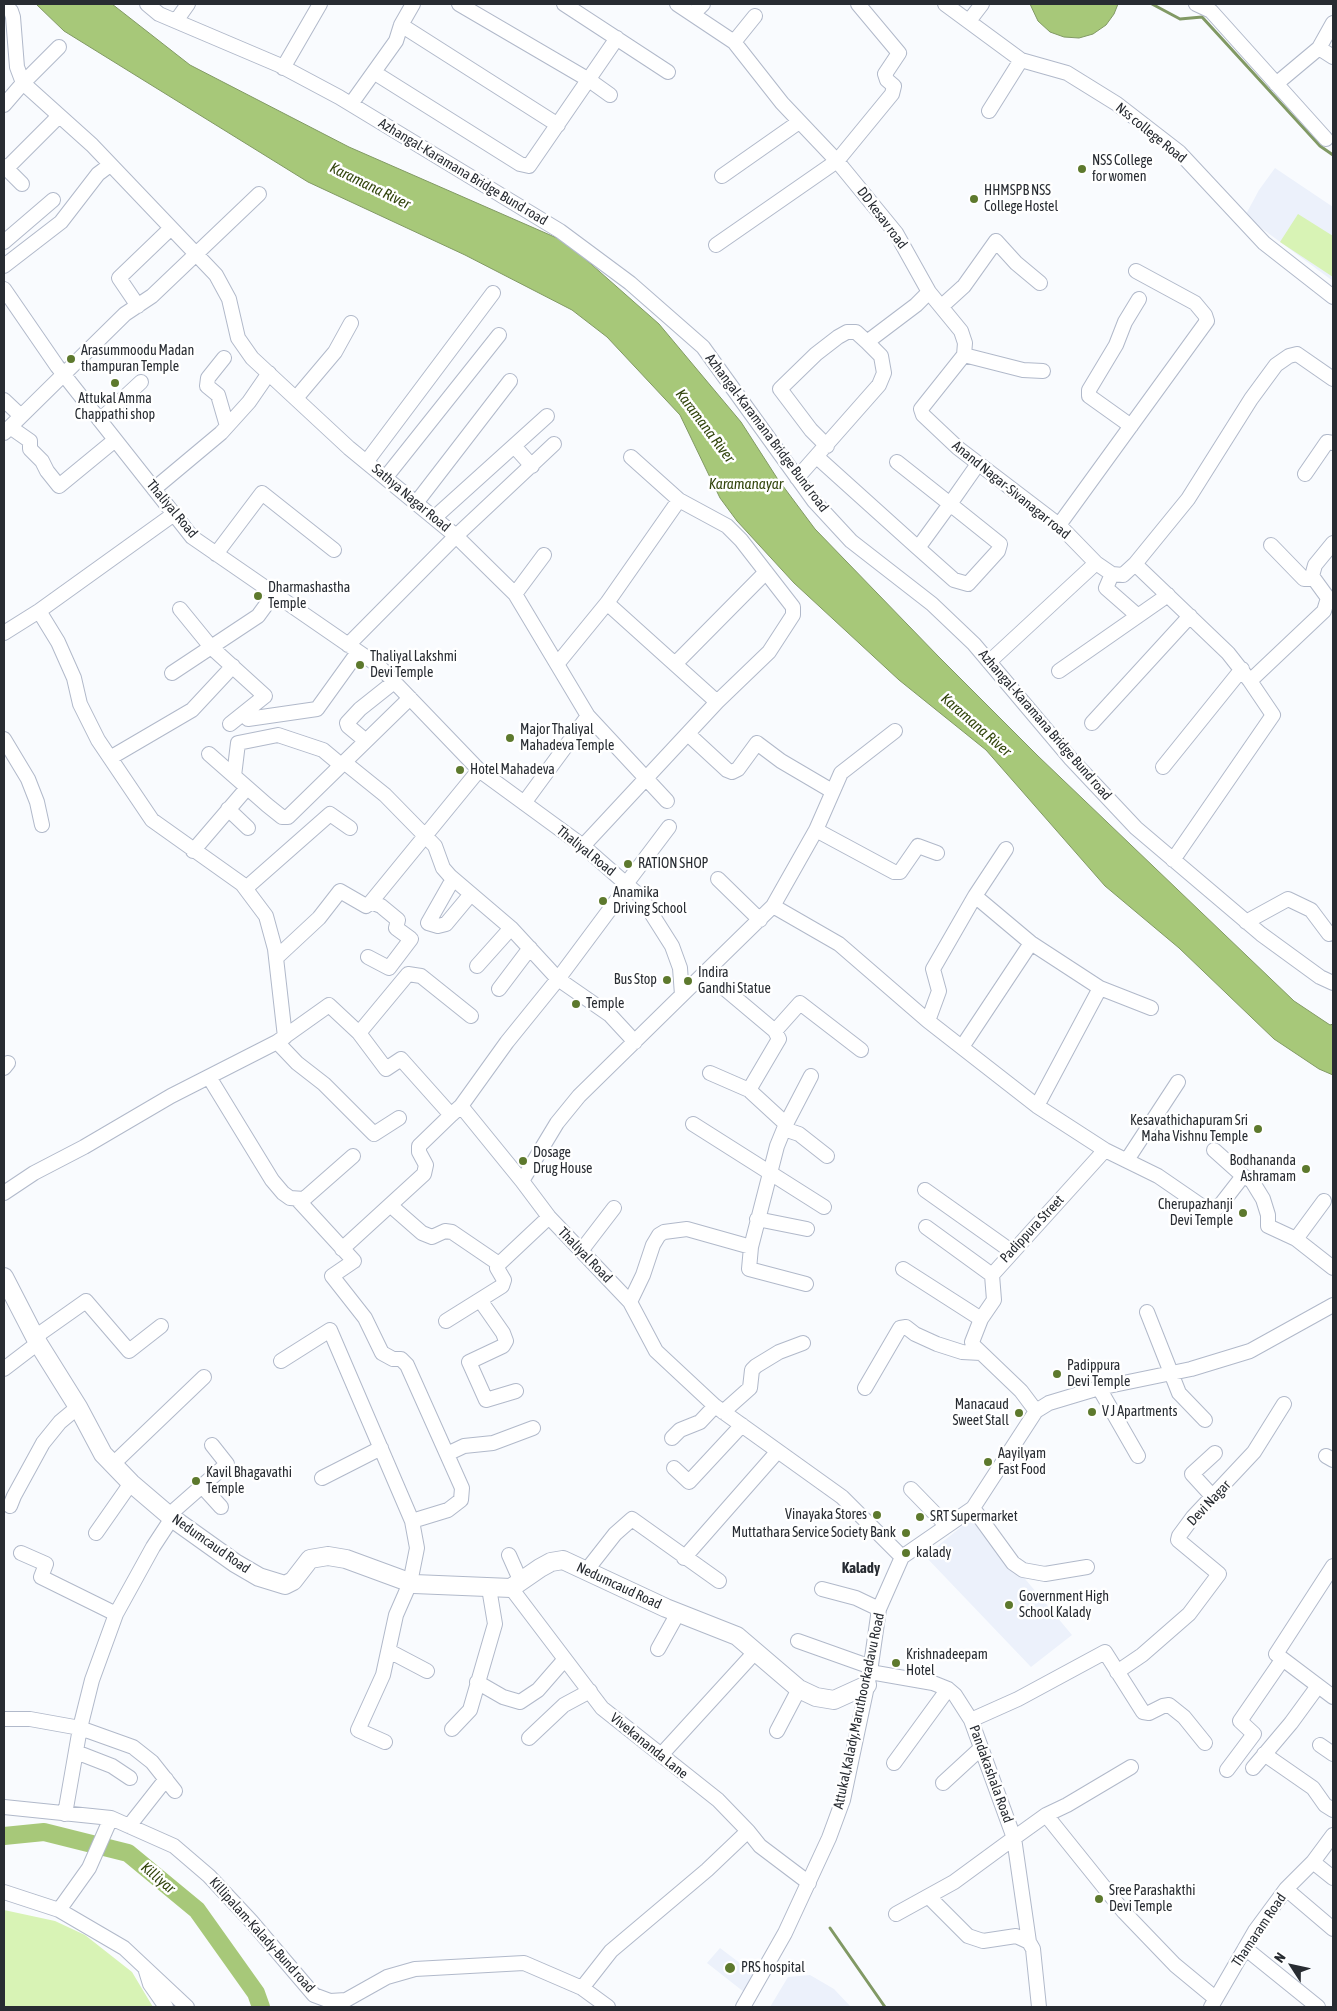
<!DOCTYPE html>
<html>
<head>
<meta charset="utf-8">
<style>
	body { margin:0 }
	#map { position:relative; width:1337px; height:2011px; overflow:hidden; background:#f9fbfe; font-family:"Asap Condensed",sans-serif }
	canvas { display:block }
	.frame { position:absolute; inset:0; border:5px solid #282c32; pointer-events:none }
	.north { position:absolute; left:1267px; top:1941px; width:50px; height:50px; -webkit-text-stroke:4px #fff; paint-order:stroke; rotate:305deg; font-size:14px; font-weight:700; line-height:20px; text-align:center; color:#282c32 }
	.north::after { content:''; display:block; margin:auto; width:18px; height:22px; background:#282c32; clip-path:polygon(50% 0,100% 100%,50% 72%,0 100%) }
</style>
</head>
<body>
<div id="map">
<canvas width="1337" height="2011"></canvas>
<div class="frame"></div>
<div class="north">N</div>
</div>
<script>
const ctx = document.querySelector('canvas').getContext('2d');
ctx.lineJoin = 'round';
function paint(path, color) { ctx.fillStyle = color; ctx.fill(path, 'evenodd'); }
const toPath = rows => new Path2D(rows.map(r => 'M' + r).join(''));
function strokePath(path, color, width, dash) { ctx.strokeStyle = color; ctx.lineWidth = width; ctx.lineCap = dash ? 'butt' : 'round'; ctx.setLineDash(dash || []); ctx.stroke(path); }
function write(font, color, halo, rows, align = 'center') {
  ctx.font = font + ' "Asap Condensed",sans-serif'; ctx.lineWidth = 5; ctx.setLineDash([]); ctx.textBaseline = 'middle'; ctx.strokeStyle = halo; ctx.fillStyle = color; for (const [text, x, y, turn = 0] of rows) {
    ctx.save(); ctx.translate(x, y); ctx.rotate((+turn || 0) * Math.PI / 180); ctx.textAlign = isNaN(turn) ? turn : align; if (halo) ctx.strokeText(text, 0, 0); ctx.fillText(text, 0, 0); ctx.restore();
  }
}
paint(toPath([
	[1275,168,1333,207,1333,281,1245,216,1259,190],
	[971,1519,1021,1574,1072,1635,1031,1667,925,1556],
	[720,1948,753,1973,744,1992,707,1963],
	[810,1975,834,1989,851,2007,770,2007,788,1977]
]), '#ecf1fb');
paint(toPath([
	[1298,214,1333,236,1333,277,1280,242],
	[4,1910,55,1921,85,1935,132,1972,153,2007,4,2007]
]), '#d8f3b5');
const water = toPath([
	[36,4,112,4,190,65,349,147,566,242,659,324,741,422,777,478,815,529,938,656,1038,756,1294,1001,1330,1025,1333,1024,1333,1075,1319,1069,1274,1039,1179,948,1105,886,986,750,899,680,794,583,737,521,720,498,680,415,607,337,572,310,465,255,308,182,64,31,36,4],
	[1030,4,1118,4,1114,14,1106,25,1093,34,1079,38,1064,37,1050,32,1038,21,1030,4]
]);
paint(water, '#a7c879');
strokePath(water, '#819964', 1);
strokePath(toPath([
	[1152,4,1180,19,1202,17,1320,146,1333,155],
	[830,1928,885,2007]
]), '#819964', 3);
strokePath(toPath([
	[4,1836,44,1832,128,1853,197,1910,256,1993,261,2007]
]), '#a7c879', 18);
const minor = toPath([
	[147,4,159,14,279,65,339,97,560,231,630,283,703,347,814,501,851,541,932,604,974,644,1071,759,1136,828,1261,934,1320,977,1333,983],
	[459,4,589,80,610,95],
	[564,4,668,72],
	[677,4,734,42,782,103,837,161,896,233,929,292,961,331,965,343,964,355,921,409,923,415,958,448,1059,525,1096,563,1112,574,1123,575,1135,564,1228,653,1250,681,1324,611,1328,598,1312,576,1315,565,1333,543],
	[945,4,1021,60,1067,73,1117,104,1179,152,1264,243,1333,297],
	[1196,4,1211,11,1326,139],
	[693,14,703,4],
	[176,21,188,4],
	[969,21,982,4],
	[401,25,558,125],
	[734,42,755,16],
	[59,47,23,83,92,145,216,275,229,299,238,338,252,358,349,448,456,536,348,645],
	[1319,48,1333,23],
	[283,68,320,4],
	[375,73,520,164,529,166,617,38],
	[1276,84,1319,48,1333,57],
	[351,104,396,41,401,25,413,4],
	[4,105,23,83,17,67,13,17,11,11,4,4],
	[989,111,1021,60],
	[4,166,22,184],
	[7,168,59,116],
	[722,176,799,122],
	[4,242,53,200],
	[716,245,837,161,892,94,894,86,887,80,885,74,899,53,858,4],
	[4,266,61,222,98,174,110,165],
	[4,289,57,366,192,537,379,666,479,770,583,846,641,897,672,946,680,968,682,995,579,1096,557,1123,522,1181,549,1217,630,1302,656,1351,715,1406,842,1497,902,1557],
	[138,306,119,278,170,229],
	[942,306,964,286,996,241,1016,263,1040,283],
	[964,355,1023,370,1043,371],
	[224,358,208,378,207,386,218,395,227,426],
	[297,397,335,352,351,323],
	[4,400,21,416],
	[100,420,141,382],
	[1131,426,1089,396,1089,390,1116,345,1125,322,1139,299],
	[10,427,30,441,30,449,42,461,47,471,59,486,115,440],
	[4,433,125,314,152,296,259,194],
	[554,444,456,536,515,594,588,716,667,801],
	[514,446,532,466],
	[827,446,811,430,780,389,816,354,838,337,847,332,856,332,867,342],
	[631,457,679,500,727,526,741,540,793,607,793,615,769,652,717,702],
	[817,457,918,548],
	[367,461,493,293],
	[897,462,950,504,1000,544,998,551,968,584,954,580,918,548,950,504,978,464],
	[1305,474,1327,442,1333,443],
	[386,477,499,335],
	[797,478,879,385,884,373,881,356,867,342,916,305,929,292],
	[154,489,221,433,249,402,269,373],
	[416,503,510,381],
	[434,518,547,416],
	[1059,525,1207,321,1205,315,1195,303,1136,271],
	[1271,545,1304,579,1314,579],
	[216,554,262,493,334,550],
	[1135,564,1188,499,1251,399,1276,365,1289,356,1297,354,1333,379],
	[1112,574,1106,588,1138,616],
	[515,594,544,555],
	[180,609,211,647,265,696,230,724],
	[39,611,58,642,74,678,80,704,98,740,152,820,242,884,266,916,275,949,285,1037],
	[4,633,39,611,174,514],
	[989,662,1096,563],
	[558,663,607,603,679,500],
	[675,664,766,572],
	[1059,671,1168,595],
	[172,673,258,616,274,594],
	[248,710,248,719,317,709,358,652],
	[1092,723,1190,616],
	[688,734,727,770,732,772,738,769,757,743,781,761,832,791],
	[4,739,28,779,37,802,42,825],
	[366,741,348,726,347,723,360,709,394,682],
	[209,754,267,805,282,817,288,817,410,698],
	[110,758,192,710,233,666],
	[344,762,385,795,435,846,443,868,450,876,511,928,558,979,610,1015,635,1042],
	[1163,767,1242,669],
	[234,776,238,743,278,735,323,750,341,765],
	[524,803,588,716],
	[228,809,248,828],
	[816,830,894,872,900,872,918,846,937,853],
	[583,846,717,702,607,603],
	[193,851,247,788],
	[1173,860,1273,715,1250,681],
	[453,879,428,923,438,926,446,924,471,894],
	[718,879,760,920],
	[626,884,669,827],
	[246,888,330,814,350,828],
	[975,896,1006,849],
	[773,906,816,830,841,773,895,731],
	[1246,922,1288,899,1311,910,1329,934],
	[368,957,389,968,411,939,396,928,398,920,381,906,371,902],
	[276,958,319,918,340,891,366,906,371,902,479,770],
	[477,966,511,928],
	[706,973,775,1031,779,1039,749,1090,786,1124,777,1146,751,1247],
	[499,989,530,948],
	[682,995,773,906,839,944,928,1021,1037,1106,1105,1150,1158,1176,1206,1209,1217,1208,1222,1203,1243,1176,1252,1181,1263,1199,1268,1215,1268,1226,1296,1239,1333,1268],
	[928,1021,939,991,933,969,975,896,1031,943,1100,988,1151,1008],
	[775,1031,800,1003,861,1050],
	[359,1033,408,974,421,976,471,1016],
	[277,1042,297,1063,324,1084,374,1134,399,1118],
	[962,1047,1031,943],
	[4,1068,8,1063],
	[710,1073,749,1090],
	[209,1077,272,1180,283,1193,290,1198,304,1199,353,1156],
	[461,1106,522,1181],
	[1037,1106,1100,988],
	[693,1124,824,1207],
	[786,1124,811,1076],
	[784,1129,799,1134,827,1156],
	[1214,1150,1243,1176],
	[1127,1160,1178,1082],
	[925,1190,1011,1251],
	[4,1193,34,1173,84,1147,171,1096,277,1042,329,1005,359,1033,386,1069,401,1059,451,1115,461,1106,507,1042,558,979,628,885],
	[298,1200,354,1261,332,1276,365,1318,382,1353,393,1359,401,1359,407,1365,462,1488,461,1500,448,1510,412,1521],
	[390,1205,422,1233,432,1237,445,1231,452,1232,499,1264],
	[757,1219,807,1229],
	[926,1227,992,1275],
	[1296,1239,1324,1201],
	[342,1249,424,1174,426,1165,419,1152,419,1146,451,1115],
	[581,1251,614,1208],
	[903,1269,981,1319],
	[480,1300,503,1333,506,1341,503,1346,469,1362,486,1400,516,1391],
	[630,1302,643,1275,653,1245,659,1235,664,1232,687,1229,751,1247,749,1269,806,1284],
	[1147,1312,1179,1393,1205,1420],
	[446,1321,502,1286,504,1280,497,1268,499,1264,549,1217],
	[35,1337,86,1301,129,1351,161,1326],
	[281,1361,330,1330,412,1521,417,1548,410,1583,396,1615,383,1675,358,1730,385,1742],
	[4,1369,38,1343],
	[865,1388,900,1328,906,1327,915,1334,937,1344,962,1352,981,1353],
	[1099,1388,1138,1456],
	[1036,1411,1021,1391,974,1346,972,1342,981,1319,994,1300,992,1275,1105,1150],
	[723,1412,750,1388,752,1370,756,1366,779,1352,803,1343],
	[672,1438,680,1430,700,1422,715,1406],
	[447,1454,464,1446,493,1443,533,1428],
	[1326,1456,1333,1460],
	[112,1465,204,1377],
	[674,1468,689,1482,742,1425],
	[322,1478,381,1448],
	[201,1485,221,1507],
	[911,1489,946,1525],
	[1213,1497,1192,1474,1215,1453],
	[10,1506,14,1496,43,1443,60,1422,78,1407],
	[973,1508,1013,1563,1023,1570,1045,1574,1087,1567],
	[169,1515,227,1464,212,1445],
	[96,1533,131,1483],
	[21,1553,46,1564,41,1577,116,1614],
	[509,1555,521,1582],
	[684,1558,778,1451],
	[1333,1566,1276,1654,1333,1697],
	[586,1571,615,1534,632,1519,719,1581],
	[511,1588,602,1708,718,1800,748,1831,760,1846,809,1883],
	[822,1589,856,1598,879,1609],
	[798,1641,871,1667],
	[658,1649,678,1613],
	[389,1651,427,1671],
	[870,1672,933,1683,948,1689,955,1695,971,1720,1014,1838,1046,1815,1124,1912,1175,1965,1215,1998],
	[1117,1672,1142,1655,1189,1614,1219,1574,1178,1540,1179,1536,1193,1517,1254,1452,1284,1404],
	[477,1682,503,1697,520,1702,538,1690,565,1659],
	[4,1719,30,1719,80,1728,133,1747,152,1762,175,1791],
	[971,1720,1018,1699,1105,1652,1143,1712,1149,1713,1163,1706,1169,1705,1184,1717,1205,1743],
	[452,1729,470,1710,495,1624,489,1588],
	[777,1731,799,1689],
	[529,1738,564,1705,590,1691],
	[1320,1745,1333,1754],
	[76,1752,112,1766,130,1778],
	[1264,1754,1313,1788,1325,1805,1333,1810],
	[661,1755,756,1651],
	[894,1763,948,1689],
	[1253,1768,1291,1723,1318,1686],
	[1227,1770,1254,1734,1240,1721,1282,1660],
	[943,1783,980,1749],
	[4,1807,111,1818,174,1846,209,1876,251,1921,314,1995,330,2001,346,2000,387,1977,415,1969,524,1963,582,1988,608,2007],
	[65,1814,80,1728,92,1680,116,1614,153,1547,172,1518],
	[1046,1815,1067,1805,1131,1767],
	[129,1826,166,1779],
	[1313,1862,1333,1878],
	[1286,1889,1333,1929],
	[4,1892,59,1910,124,1948,187,2007],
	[929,1897,968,1936,983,1941,1016,1936,1029,1942,1033,1949,1039,2007],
	[59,1910,89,1868,111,1818],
	[896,1914,954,1882,1014,1838,1029,1942],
	[1245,1948,1318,2007],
	[146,1971,150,1984,166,2007],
	[582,1988,611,1951,707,1870,748,1831],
	[743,2007,785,1933,829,1838,843,1800,870,1672,879,1609,902,1557,973,1508,1036,1411,1049,1403,1099,1388,1191,1369,1250,1351,1333,1305],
	[1211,2007,1255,1931,1286,1889,1313,1862,1333,1835]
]);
const major = toPath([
	[4,1277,38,1343,78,1407,103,1454,131,1483,172,1518,235,1563,259,1577,285,1585,293,1581,310,1559,328,1556,346,1559,414,1584,511,1588,540,1568,551,1562,563,1560,666,1608,737,1636,799,1689,816,1697,834,1700,867,1685]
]);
strokePath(minor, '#b1b9ca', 16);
strokePath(major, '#b1b9ca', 20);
strokePath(minor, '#fff', 14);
strokePath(major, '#fff', 18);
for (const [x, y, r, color] of [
	[1082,169,5,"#5d792d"],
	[974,199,5,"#5d792d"],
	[71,359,5,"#5d792d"],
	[115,383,5,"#5d792d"],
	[258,596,5,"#5d792d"],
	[360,665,5,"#5d792d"],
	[510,738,5,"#5d792d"],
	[460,770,5,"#5d792d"],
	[628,864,5,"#5d792d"],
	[603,901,5,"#5d792d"],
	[667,980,5,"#5d792d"],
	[688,981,5,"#5d792d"],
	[576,1004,5,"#5d792d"],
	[1258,1129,5,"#5d792d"],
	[523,1161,5,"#5d792d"],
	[1306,1169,5,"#5d792d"],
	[1243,1213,5,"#5d792d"],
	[1057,1374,5,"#5d792d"],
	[1092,1412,5,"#5d792d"],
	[1019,1413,5,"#5d792d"],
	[988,1462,5,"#5d792d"],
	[196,1481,5,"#5d792d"],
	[877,1515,5,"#5d792d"],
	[920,1517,5,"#5d792d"],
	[906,1533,5,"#5d792d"],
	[906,1553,5,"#5d792d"],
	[1009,1605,5,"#5d792d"],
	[896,1663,5,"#5d792d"],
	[1099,1899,5,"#5d792d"],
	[730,1968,6,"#5d792d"]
]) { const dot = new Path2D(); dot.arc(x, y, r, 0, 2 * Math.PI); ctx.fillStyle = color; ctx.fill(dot); strokePath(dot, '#fff', 2); }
write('14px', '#282c32', '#fff', [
	["Nss college Road",1151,133,39],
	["Azhangal-Karamana Bridge Bund road",463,172,31],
	["DD kesav road",882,218,53],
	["Azhangal-Karamana Bridge Bund road",767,433,53],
	["Anand Nagar-Sivanagar road",1011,490,39],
	["Sathya Nagar Road",411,498,40],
	["Thaliyal Road",172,509,50],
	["Azhangal-Karamana Bridge Bund road",1045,725,49],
	["Thaliyal Road",586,851,39],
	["Padippura Street",1032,1229,-47],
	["Thaliyal Road",585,1255,46],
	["Devi Nagar",1209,1503,-47],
	["Nedumcaud Road",211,1544,35],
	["Nedumcaud Road",619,1586,25],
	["Attukal,Kalady,Maruthoorkadavu Road",859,1711,-78],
	["Vivekananda Lane",649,1746,39],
	["Pandakashala Road",991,1774,70],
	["Thamaram Road",1259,1930,-56],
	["Killipalam-Kalady-Bund road",262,1935,48]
]);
write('14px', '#282c32', '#fff', [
	["NSS College",1092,161],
	["for women",1092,177],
	["HHMSPB NSS",984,191],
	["College Hostel",984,207],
	["Arasummoodu Madan",81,351],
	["thampuran Temple",81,367],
	["Attukal Amma",115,399,"center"],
	["Chappathi shop",115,415,"center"],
	["Dharmashastha",268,588],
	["Temple",268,604],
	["Thaliyal Lakshmi",370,657],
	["Devi Temple",370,673],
	["Major Thaliyal",520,730],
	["Mahadeva Temple",520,746],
	["Hotel Mahadeva",470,770],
	["RATION SHOP",638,864],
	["Anamika",613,893],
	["Driving School",613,909],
	["Indira",698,973],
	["Gandhi Statue",698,989],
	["Bus Stop",657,980,"right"],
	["Temple",586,1004],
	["Kesavathichapuram Sri",1248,1121,"right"],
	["Maha Vishnu Temple",1248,1137,"right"],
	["Dosage",533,1153],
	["Drug House",533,1169],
	["Bodhananda",1296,1161,"right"],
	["Ashramam",1296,1177,"right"],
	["Cherupazhanji",1233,1205,"right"],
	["Devi Temple",1233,1221,"right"],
	["Padippura",1067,1366],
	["Devi Temple",1067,1382],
	["Manacaud",1009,1405,"right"],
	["Sweet Stall",1009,1421,"right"],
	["V J Apartments",1102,1412],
	["Aayilyam",998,1454],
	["Fast Food",998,1470],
	["Kavil Bhagavathi",206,1473],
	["Temple",206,1489],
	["Vinayaka Stores",867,1515,"right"],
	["SRT Supermarket",930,1517],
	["Muttathara Service Society Bank",896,1533,"right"],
	["kalady",916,1553],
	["Government High",1019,1597],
	["School Kalady",1019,1613],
	["Krishnadeepam",906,1655],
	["Hotel",906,1671],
	["Sree Parashakthi",1109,1891],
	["Devi Temple",1109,1907],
	["PRS hospital",741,1968]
], 'left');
write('italic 15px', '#31440b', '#fff', [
	["Karamana River",370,186,26],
	["Karamana River",705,426,53],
	["Karamanayar",746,484],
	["Karamana River",976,725,41],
	["Killiyar",158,1878,40]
]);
write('bold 15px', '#282c32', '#fff', [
	["Kalady",861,1568]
]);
</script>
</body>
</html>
